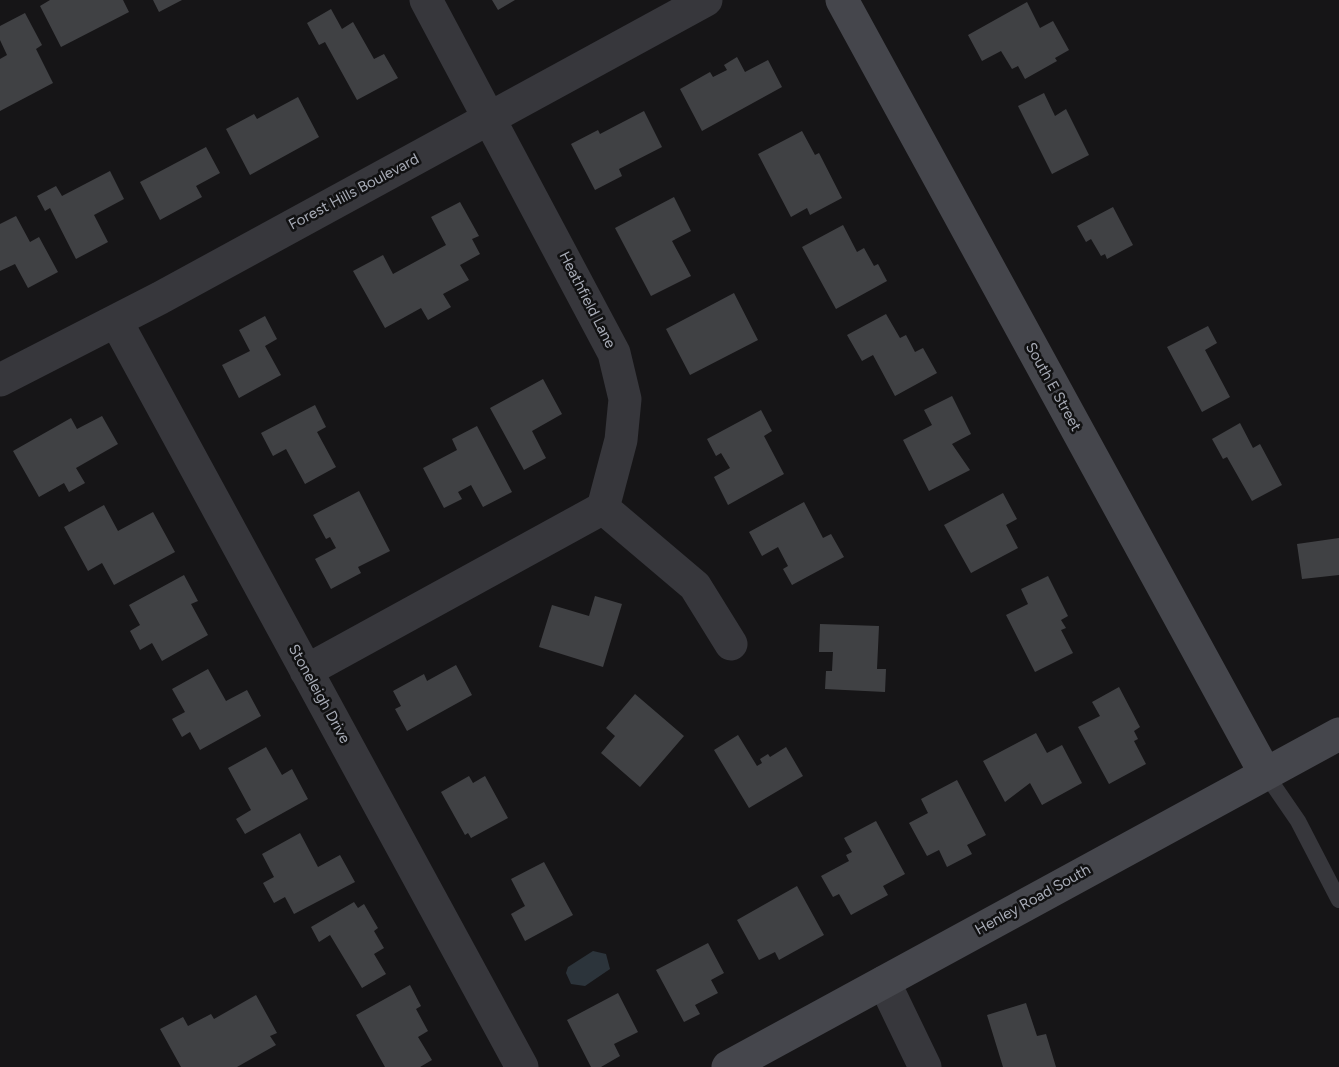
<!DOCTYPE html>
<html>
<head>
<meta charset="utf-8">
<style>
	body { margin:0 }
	canvas { display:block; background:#161517 }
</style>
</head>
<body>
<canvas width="1339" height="1067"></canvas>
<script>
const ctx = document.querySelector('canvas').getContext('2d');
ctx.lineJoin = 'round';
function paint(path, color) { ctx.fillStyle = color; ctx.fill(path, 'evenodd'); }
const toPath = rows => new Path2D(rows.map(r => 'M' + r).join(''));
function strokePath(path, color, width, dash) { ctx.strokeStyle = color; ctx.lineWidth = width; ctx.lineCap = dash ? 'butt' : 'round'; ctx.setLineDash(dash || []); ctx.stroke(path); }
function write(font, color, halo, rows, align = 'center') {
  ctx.font = font + ' Figtree,sans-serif'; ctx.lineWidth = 5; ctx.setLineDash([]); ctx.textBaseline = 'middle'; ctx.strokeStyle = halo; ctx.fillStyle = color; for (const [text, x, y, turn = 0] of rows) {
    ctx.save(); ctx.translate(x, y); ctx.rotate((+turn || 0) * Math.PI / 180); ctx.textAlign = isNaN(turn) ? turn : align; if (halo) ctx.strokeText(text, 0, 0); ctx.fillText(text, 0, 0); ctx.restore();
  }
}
paint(toPath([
	[593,951,606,954,610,969,585,986,571,984,566,973,568,967]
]), '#2c343b');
paint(toPath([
	[50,0,123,0,129,12,61,47,40,6],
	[153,0,182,0,159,12],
	[492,0,515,0,498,10],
	[1027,2,1040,28,1053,21,1069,50,1055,58,1057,61,1025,79,1018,66,1012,69,1001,51,982,61,968,35],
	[331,9,342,29,353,22,374,59,384,54,398,78,357,100,325,42,319,45,307,23],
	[25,13,42,45,36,49,53,83,0,111,0,59,7,55,0,40,0,26],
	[737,57,745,72,768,60,782,87,702,131,680,89,710,72,713,77,727,70,724,65],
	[1044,93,1055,116,1066,109,1089,155,1052,174,1018,106],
	[298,97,319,137,250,175,226,129,254,114,257,119],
	[644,111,662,147,619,169,622,176,595,190,571,144,598,130,600,134],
	[802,131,815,155,819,153,842,198,810,215,807,208,791,217,758,154],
	[206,147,220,173,196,186,202,197,160,220,140,182],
	[110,171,124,199,94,215,108,242,76,259,50,208,45,211,37,196,56,186,62,196],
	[674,197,691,231,672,241,691,276,651,296,615,228],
	[460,202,479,236,472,239,480,254,460,265,469,280,443,294,451,307,428,320,421,308,385,328,353,271,383,255,393,274,446,245,431,217],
	[1113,207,1133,245,1107,259,1105,254,1101,256,1091,239,1086,242,1077,226],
	[16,216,30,242,39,237,58,272,28,288,15,264,0,271,0,224],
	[843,225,857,252,864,248,874,266,878,264,887,281,836,309,802,247],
	[734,293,758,340,690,375,666,329],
	[886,314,900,338,906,335,915,352,923,348,937,373,895,396,873,355,862,361,847,335],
	[265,316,277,339,265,346,281,375,239,398,222,365,250,351,239,330],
	[1208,326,1217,343,1205,350,1230,397,1202,412,1167,347],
	[543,379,562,414,532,431,546,458,524,470,490,408],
	[952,396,971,434,952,444,970,470,929,491,903,440,932,425,924,410],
	[315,405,326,427,317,432,336,467,305,484,286,449,273,456,261,433],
	[761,410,772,431,764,436,784,474,728,505,714,477,730,468,721,453,716,456,707,439],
	[102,416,118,444,76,468,85,483,69,492,64,483,39,497,13,451,71,418,77,429],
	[1240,423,1253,448,1260,444,1282,485,1252,501,1227,457,1223,459,1212,439],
	[477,426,512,492,483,507,471,485,458,492,462,499,444,508,423,468,457,450,452,439],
	[359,491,390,551,358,567,361,573,331,589,315,559,336,548,330,537,326,539,313,515],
	[1003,493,1017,519,1006,525,1018,548,971,573,944,525],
	[804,502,823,538,831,534,844,557,792,585,783,569,788,566,778,547,762,556,749,532],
	[104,505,118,531,153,512,175,552,114,585,102,563,88,571,64,527],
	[1339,538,1339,575,1302,579,1297,544],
	[184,575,198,601,191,604,208,635,162,661,152,643,140,650,130,631,140,625,129,605],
	[1048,576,1068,616,1061,620,1066,628,1061,630,1073,653,1035,672,1006,615,1028,604,1021,589],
	[595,596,622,604,603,667,539,647,552,605,589,616],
	[820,624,879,626,877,669,886,669,885,692,825,689,826,671,832,671,833,652,819,652],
	[456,665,472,695,407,731,395,709,401,706,393,691,424,674,427,681],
	[208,669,226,701,247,690,261,716,200,750,190,732,182,737,172,719,185,712,172,689],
	[1119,687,1140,727,1134,731,1138,739,1134,741,1146,764,1109,784,1078,727,1100,716,1092,702],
	[635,694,684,736,640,787,601,753,615,736,606,728],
	[1036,733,1047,753,1062,745,1082,783,1042,805,1030,783,1005,802,983,761],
	[738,735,757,766,762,763,760,759,768,754,770,757,786,747,803,776,749,808,714,750],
	[266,747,282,775,292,769,308,799,245,834,236,819,251,810,228,768],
	[469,776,473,783,485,776,508,818,471,838,468,833,465,835,441,792],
	[957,780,986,835,967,845,972,854,947,867,939,850,927,856,909,823,928,813,921,799],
	[876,821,905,874,883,886,888,895,851,915,839,894,833,897,821,876,849,861,846,855,852,852,844,838],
	[300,833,318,867,340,855,355,882,294,914,285,897,274,903,263,883,274,877,262,854],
	[544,862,573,915,525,941,511,914,525,906,511,879],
	[797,886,824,935,779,960,775,952,759,960,737,920],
	[354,902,358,908,364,904,378,928,374,931,384,948,374,954,386,974,362,988,330,935,319,942,311,927],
	[708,943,724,973,711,980,718,993,695,1005,700,1014,684,1022,656,970],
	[410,985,421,1006,416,1009,428,1031,418,1037,432,1060,420,1067,385,1067,356,1015],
	[618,993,638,1032,614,1044,620,1056,601,1067,591,1067,567,1020],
	[256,995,277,1033,270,1036,276,1045,237,1067,181,1067,160,1029,183,1017,188,1026,211,1014,214,1019],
	[1026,1003,1037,1036,1046,1034,1056,1067,1003,1067,987,1015]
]), '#404144');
strokePath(toPath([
	[1265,773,1298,821,1339,900]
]), '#37373c', 16);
strokePath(toPath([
	[116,321,522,1067],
	[0,380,160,298,706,0],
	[603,508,695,586,731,644],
	[306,671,603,508,621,440,625,399,614,353,426,0],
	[884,982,925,1067]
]), '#37373c', 33);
strokePath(toPath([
	[842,0,1265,773],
	[728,1067,1339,734]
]), '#45464c', 33);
write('15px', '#a8acb7', '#111112', [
	["Forest Hills Boulevard",354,192,-28],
	["Heathfield Lane",587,300,63],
	["South E Street",1053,387,61],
	["Stoneleigh Drive",319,694,61],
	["Henley Road South",1033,900,-29]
]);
</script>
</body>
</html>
